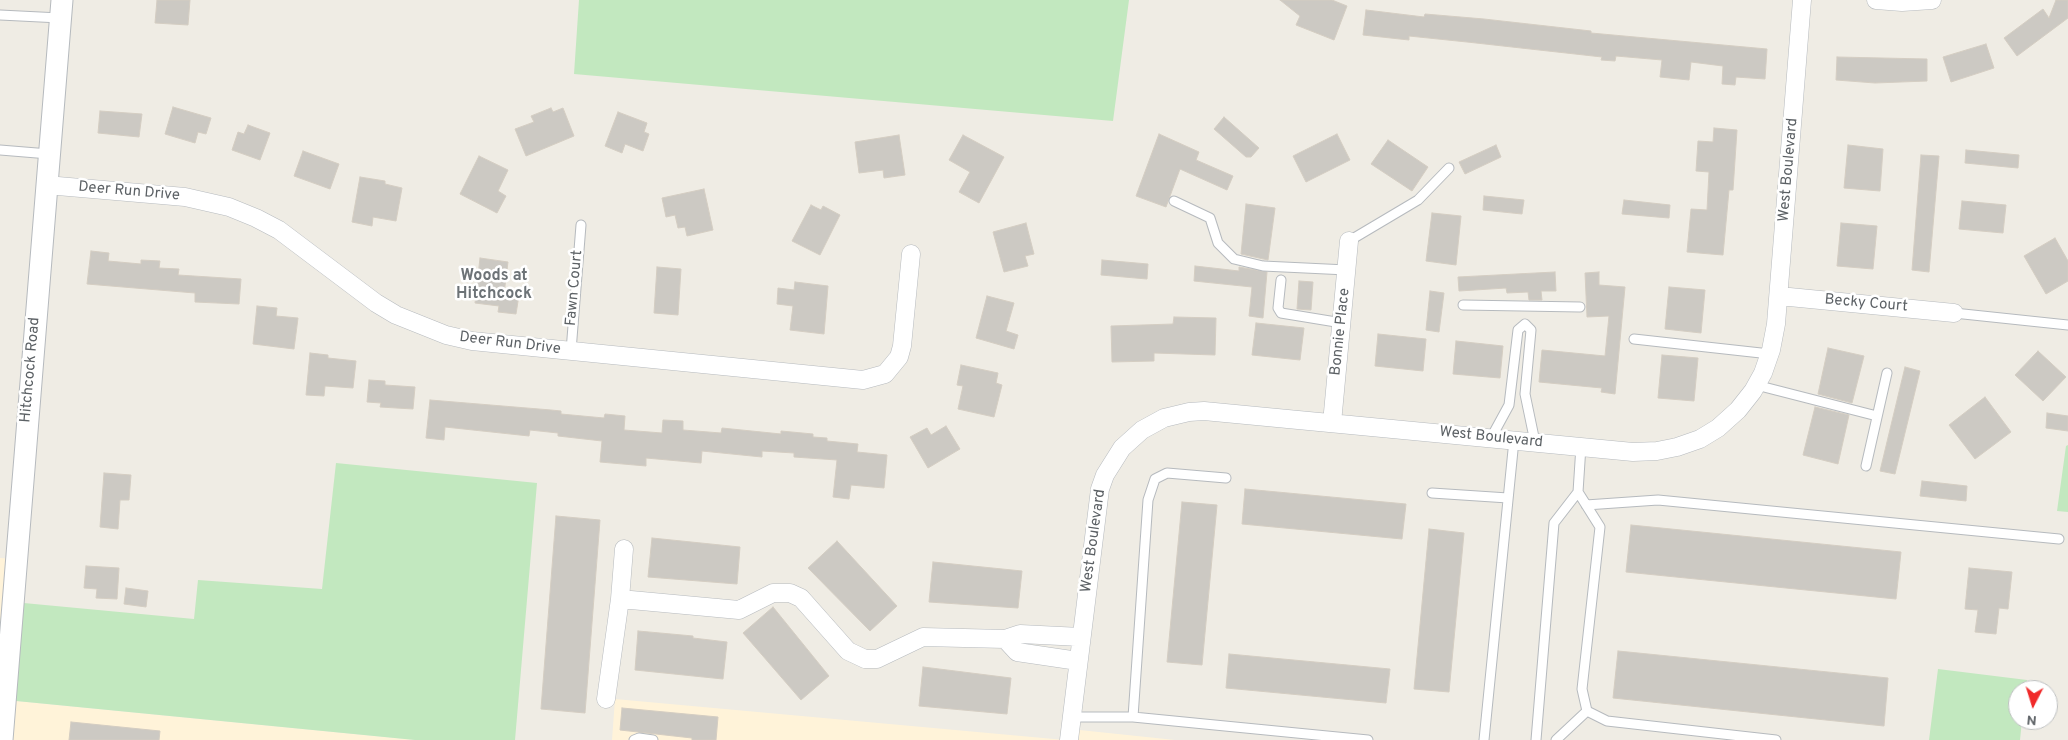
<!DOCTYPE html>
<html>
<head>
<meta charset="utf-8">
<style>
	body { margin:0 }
	#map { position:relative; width:2068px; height:740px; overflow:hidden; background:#efece4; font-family:Overpass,sans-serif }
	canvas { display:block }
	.north { position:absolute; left:2008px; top:680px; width:50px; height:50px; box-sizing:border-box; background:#fff; border:1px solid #bec0c1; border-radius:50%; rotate:185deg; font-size:14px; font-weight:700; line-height:20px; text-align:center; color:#5c6165 }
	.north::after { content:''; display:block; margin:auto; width:18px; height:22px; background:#f02929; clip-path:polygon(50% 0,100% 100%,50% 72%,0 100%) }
</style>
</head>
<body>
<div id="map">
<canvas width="2068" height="740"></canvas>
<div class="north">N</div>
</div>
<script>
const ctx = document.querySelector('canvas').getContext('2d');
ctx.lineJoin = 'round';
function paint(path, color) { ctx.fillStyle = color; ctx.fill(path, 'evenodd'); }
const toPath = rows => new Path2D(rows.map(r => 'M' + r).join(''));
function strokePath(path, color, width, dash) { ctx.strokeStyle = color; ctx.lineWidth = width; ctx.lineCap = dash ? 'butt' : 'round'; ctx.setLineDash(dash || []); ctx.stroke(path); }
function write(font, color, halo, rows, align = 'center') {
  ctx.font = font + ' Overpass,sans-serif'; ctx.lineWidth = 5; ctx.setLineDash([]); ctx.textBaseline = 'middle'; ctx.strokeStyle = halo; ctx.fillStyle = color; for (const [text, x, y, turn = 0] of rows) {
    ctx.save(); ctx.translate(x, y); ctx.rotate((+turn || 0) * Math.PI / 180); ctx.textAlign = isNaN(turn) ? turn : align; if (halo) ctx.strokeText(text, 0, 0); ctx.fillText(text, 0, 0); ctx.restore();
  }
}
paint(toPath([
	[0,558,17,559,6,700,415,740,0,740],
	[615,699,1065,740,612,740],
	[1070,729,1175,740,1069,740]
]), '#fff3d9');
paint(toPath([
	[579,0,1129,0,1113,121,574,74],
	[2068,445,2068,512,2057,511,2066,446],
	[336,463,537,483,515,740,415,740,6,700,13,602,194,619,198,580,322,589],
	[1938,669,2027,680,2026,690,2018,690,2018,720,2022,720,2020,740,1929,740]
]), '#c2e8bf');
const building = toPath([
	[157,0,190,0,188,25,155,23,157,0],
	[1280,0,1332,0,1347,6,1334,40,1296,25,1300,16,1280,0],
	[2056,0,2068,0,2068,18,2017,56,2004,38,2043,9,2049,18,2056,0],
	[1366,10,1424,17,1425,14,1484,19,1591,31,1591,33,1767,49,1765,79,1736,77,1735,85,1722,84,1723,66,1691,62,1689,80,1660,77,1662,60,1616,56,1615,61,1601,60,1602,57,1467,42,1409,36,1409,40,1363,35,1366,10],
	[1986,44,1994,68,1951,82,1943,57,1986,44],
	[1837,57,1927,59,1927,81,1875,83,1836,80,1837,57],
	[173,107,211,118,206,134,198,132,195,143,165,134,173,107],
	[551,108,553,112,563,108,574,136,526,156,515,129,534,122,531,116,551,108],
	[100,111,142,114,139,137,98,133,100,111],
	[618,112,647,123,644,132,649,134,643,151,625,144,622,153,605,146,618,112],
	[1224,117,1259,148,1251,157,1246,157,1214,129,1224,117],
	[248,125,270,133,260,160,232,150,238,132,244,134,248,125],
	[1714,128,1737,130,1733,190,1729,190,1723,255,1687,252,1691,209,1707,210,1709,172,1696,171,1698,141,1713,142,1714,128],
	[1159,134,1199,152,1196,160,1233,176,1227,190,1180,169,1166,207,1136,196,1159,134],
	[1337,134,1350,160,1306,182,1293,156,1337,134],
	[899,135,905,175,884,178,883,170,859,173,855,142,899,135],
	[963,135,1004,157,979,203,959,192,970,172,949,160,963,135],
	[1388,140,1428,167,1412,191,1371,164,1388,140],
	[1496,145,1501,157,1465,174,1459,162,1496,145],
	[1848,145,1883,149,1880,191,1844,188,1848,145],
	[1966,150,2019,155,2018,168,1965,163,1966,150],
	[303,151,339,164,330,189,294,176,303,151],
	[1921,155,1939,156,1929,272,1912,270,1921,155],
	[479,156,508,170,498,191,506,196,497,213,460,194,479,156],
	[360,177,385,181,385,184,402,188,396,221,373,217,372,226,352,222,360,177],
	[704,189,713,230,687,236,685,227,678,228,675,215,666,217,662,198,704,189],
	[1484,196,1524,200,1522,214,1483,210,1484,196],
	[1624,200,1670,205,1669,218,1622,214,1624,200],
	[1962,201,2006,205,2003,233,1959,229,1962,201],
	[1246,204,1275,208,1268,260,1241,254,1246,204],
	[811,205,821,210,823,206,840,215,820,255,792,241,811,205],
	[1432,213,1461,216,1456,265,1426,261,1432,213],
	[1026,223,1034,254,1025,256,1028,266,1004,272,993,232,1026,223],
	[1841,223,1877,226,1873,269,1837,266,1841,223],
	[2055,238,2068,261,2068,281,2046,294,2024,256,2055,238],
	[91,251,109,253,108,261,141,264,141,260,160,261,159,268,179,269,178,275,241,279,239,304,195,302,195,293,87,284,91,251],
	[480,258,508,262,504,294,519,295,516,314,498,312,499,306,475,303,480,258],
	[1102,260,1148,264,1147,279,1101,275,1102,260],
	[1195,266,1239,271,1239,267,1267,272,1263,318,1249,316,1252,287,1194,281,1195,266],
	[657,267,681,269,678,315,654,313,657,267],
	[1555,272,1556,291,1541,291,1542,300,1529,300,1528,292,1507,293,1506,288,1459,291,1458,277,1555,272],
	[1599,272,1599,285,1625,287,1615,394,1601,392,1602,388,1539,382,1542,350,1605,356,1609,316,1587,317,1585,273,1599,272],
	[1299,281,1313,282,1311,310,1297,309,1299,281],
	[795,282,828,286,824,334,790,330,793,306,777,304,778,288,794,290,795,282],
	[1669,287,1705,290,1701,333,1665,329,1669,287],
	[1430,291,1444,293,1439,332,1426,330,1430,291],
	[987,296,1014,303,1006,331,1018,335,1014,349,976,338,987,296],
	[257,306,277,308,276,316,298,318,294,349,253,344,257,306],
	[1174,317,1216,318,1215,355,1154,353,1154,361,1112,362,1111,326,1173,324,1174,317],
	[1256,323,1304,328,1300,360,1252,355,1256,323],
	[1378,334,1426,339,1423,371,1375,366,1378,334],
	[1456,341,1503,346,1500,378,1453,374,1456,341],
	[1828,348,1864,356,1852,403,1818,394,1828,348],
	[2038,351,2066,377,2043,401,2015,375,2038,351],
	[310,353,328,355,328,358,356,361,353,388,325,386,324,396,306,395,310,353],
	[1662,355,1698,358,1694,401,1658,398,1662,355],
	[961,365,998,373,996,383,1002,385,994,417,958,409,963,386,957,385,961,365],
	[1905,367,1920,371,1895,474,1880,471,1905,367],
	[369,380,385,381,385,385,415,387,413,409,380,407,381,403,367,402,369,380],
	[1985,397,2011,432,1975,459,1949,425,1985,397],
	[430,400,551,410,561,411,561,414,604,418,605,414,625,416,624,430,662,433,663,420,683,421,683,430,721,433,722,428,781,434,781,431,813,434,813,437,827,438,827,441,858,444,857,452,887,455,884,488,851,485,849,499,833,497,837,460,794,457,794,453,762,451,762,457,702,451,701,463,646,458,646,466,600,462,602,441,558,436,558,433,530,430,529,436,445,427,444,440,426,438,430,400],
	[1815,407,1849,415,1838,464,1803,455,1815,407],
	[2047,413,2068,416,2068,431,2046,428,2047,413],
	[946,426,960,449,928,468,910,437,927,428,931,435,946,426],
	[104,473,131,475,129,500,120,500,118,529,100,527,104,473],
	[1922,481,1967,486,1966,501,1920,496,1922,481],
	[1245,489,1406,504,1402,539,1242,524,1245,489],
	[1182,502,1217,505,1202,665,1167,662,1182,502],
	[556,516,600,520,585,713,541,709,556,516],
	[1631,525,1901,552,1896,599,1626,572,1631,525],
	[1429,529,1464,533,1449,692,1414,689,1429,529],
	[652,538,740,547,737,584,648,577,652,538],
	[837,541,897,606,870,631,808,568,837,541],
	[933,562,1022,571,1018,608,929,602,933,562],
	[86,566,119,568,117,599,96,598,97,589,84,588,86,566],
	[1969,568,2012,572,2008,609,1999,608,1996,634,1975,632,1978,610,1965,609,1969,568],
	[126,588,148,591,146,607,124,604,126,588],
	[773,607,829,676,801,700,743,633,773,607],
	[638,631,693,636,693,638,727,642,723,679,635,670,638,631],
	[1618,651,1888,678,1884,726,1613,698,1618,651],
	[1229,654,1390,669,1386,703,1226,688,1229,654],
	[923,667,1011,678,1007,714,919,706,923,667],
	[622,708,718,717,716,740,692,740,692,738,620,730,622,708],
	[71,722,160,731,159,740,69,740,71,722]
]);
paint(building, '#ccc9c3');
strokePath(building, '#d4cdc2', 1);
const service = toPath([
	[0,15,60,18],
	[0,150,49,154],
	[1174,201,1210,218,1218,243,1234,259,1263,266,1347,270],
	[1349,241,1418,200,1449,168],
	[1281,280,1278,308,1281,313,1342,323],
	[1463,305,1580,307],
	[1954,313,2068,325],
	[1634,339,1770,354],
	[571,351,581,225],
	[1756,385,1877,416],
	[1491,438,1509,405,1518,330,1525,324,1531,330,1525,394,1535,442],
	[1581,446,1578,492,1600,527,1582,689,1587,711,1607,721,1776,740],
	[1866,466,1887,373],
	[1432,493,1508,498],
	[1586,505,1658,500,2059,539],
	[1072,717,1133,717,1368,740],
	[1133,717,1148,500,1155,479,1167,473,1226,478],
	[634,740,639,738,653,740],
	[1484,740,1514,440],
	[1536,740,1554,523,1578,492],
	[1556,740,1587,711]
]);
const minor = toPath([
	[1876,0,1902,2,1932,0],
	[46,185,185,197,229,207,256,218,279,230,376,303,396,315,446,335,472,341,863,380,885,374,899,357,902,346,911,254],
	[1779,296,1954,313],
	[1332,423,1349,241],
	[620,599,624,549],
	[1005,639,1017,652,1078,661],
	[606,699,620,599,739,610,773,593,790,593,801,598,848,651,865,659,877,659,923,637,1005,639,1020,634,1081,637],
	[1069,740,1100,489,1105,475,1122,448,1142,430,1164,418,1189,412,1204,411,1633,452,1657,451,1677,447,1700,439,1718,428,1738,410,1753,391,1763,373,1771,350,1776,324,1802,0]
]);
const tertiary = toPath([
	[2,740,62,0]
]);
strokePath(service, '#b6babe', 11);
strokePath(minor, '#b6babe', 19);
strokePath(tertiary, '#b6babe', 23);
strokePath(service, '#fff', 9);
strokePath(minor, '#fff', 18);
strokePath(tertiary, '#fff', 21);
write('15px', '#5c6165', '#fff', [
	["West Boulevard",1789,170,-85],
	["Deer Run Drive",129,192,5],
	["Fawn Court",575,288,-85],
	["Becky Court",1866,304,5],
	["Bonnie Place",1341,332,-84],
	["Deer Run Drive",510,344,7],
	["Hitchcock Road",31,370,-85],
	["West Boulevard",1491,438,6],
	["West Boulevard",1094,541,-82]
]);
write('bold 16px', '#6d7377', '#fff', [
	["Woods at",494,277],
	["Hitchcock",494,295]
]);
</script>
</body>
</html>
